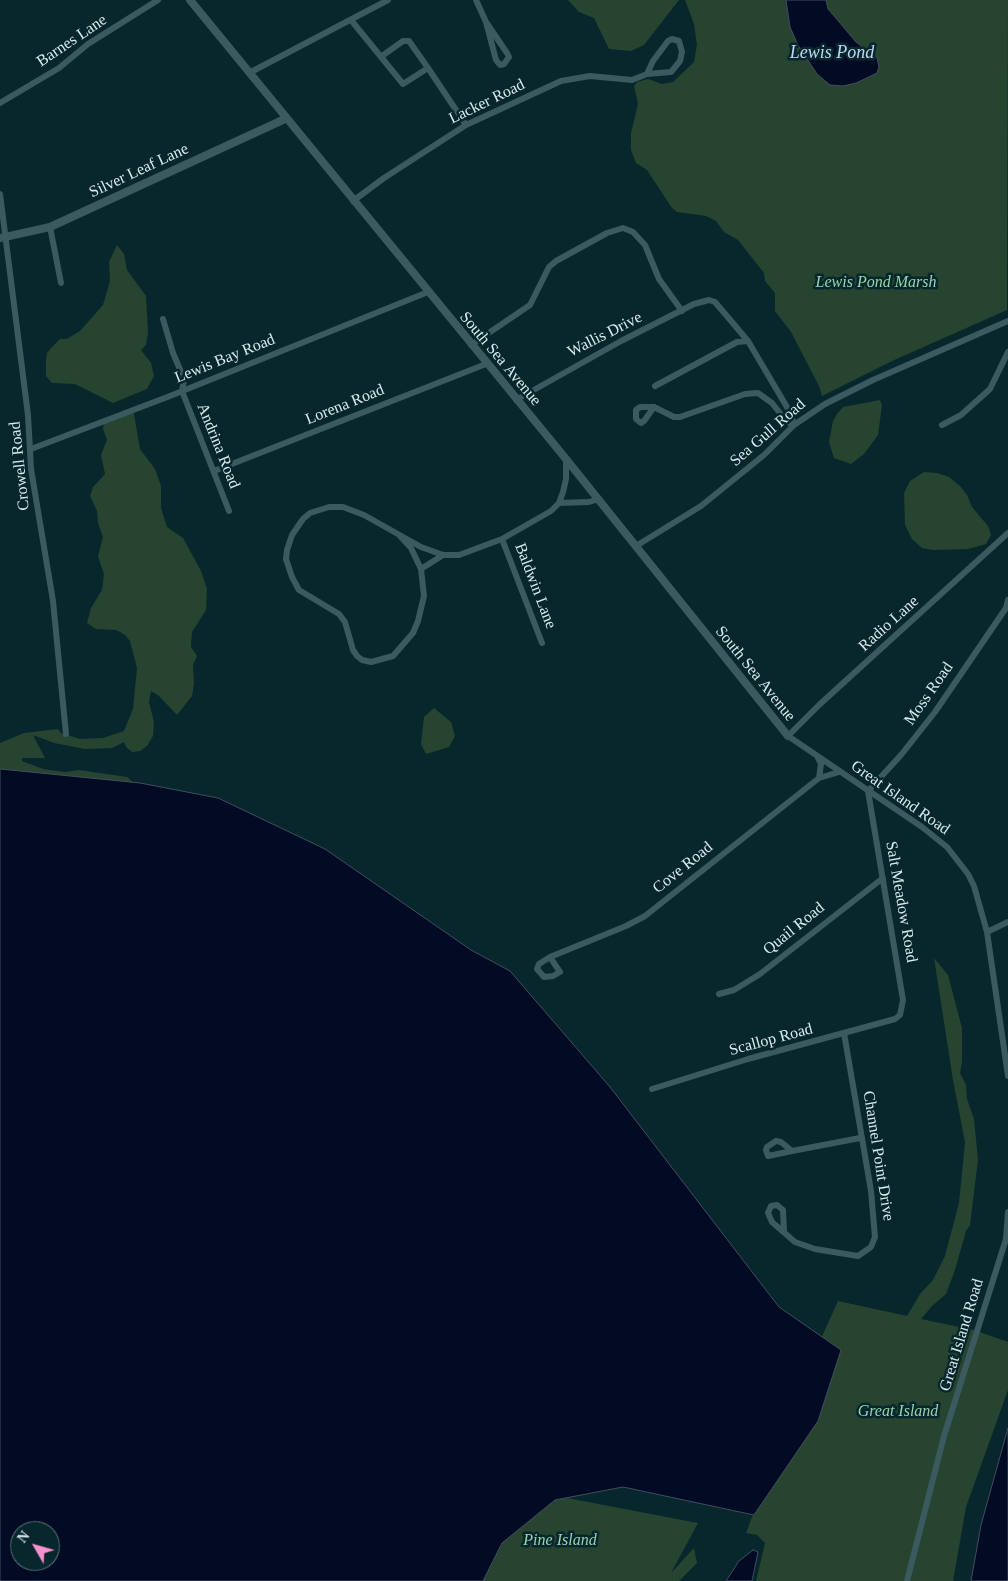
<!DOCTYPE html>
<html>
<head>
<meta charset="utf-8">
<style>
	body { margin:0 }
	#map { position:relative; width:1008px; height:1581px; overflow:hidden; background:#07272c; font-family:"Times New Roman",serif }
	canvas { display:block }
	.north { position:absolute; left:10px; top:1521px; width:50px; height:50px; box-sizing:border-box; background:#07272c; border:1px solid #5b7579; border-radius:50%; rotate:308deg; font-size:14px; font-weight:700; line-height:20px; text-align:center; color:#d9eaed }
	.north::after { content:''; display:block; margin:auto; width:18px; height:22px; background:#f790ce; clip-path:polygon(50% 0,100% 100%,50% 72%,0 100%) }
</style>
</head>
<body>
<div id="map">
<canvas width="1008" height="1581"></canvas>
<div class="north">N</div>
</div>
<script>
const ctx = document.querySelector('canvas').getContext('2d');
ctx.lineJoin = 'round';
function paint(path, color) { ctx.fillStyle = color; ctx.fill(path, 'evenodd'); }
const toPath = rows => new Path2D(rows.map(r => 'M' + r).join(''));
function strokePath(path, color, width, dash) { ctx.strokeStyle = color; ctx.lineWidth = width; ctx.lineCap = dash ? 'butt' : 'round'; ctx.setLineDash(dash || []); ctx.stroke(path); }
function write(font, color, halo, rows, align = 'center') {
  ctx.font = font + ' "Times New Roman",serif'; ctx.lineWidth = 5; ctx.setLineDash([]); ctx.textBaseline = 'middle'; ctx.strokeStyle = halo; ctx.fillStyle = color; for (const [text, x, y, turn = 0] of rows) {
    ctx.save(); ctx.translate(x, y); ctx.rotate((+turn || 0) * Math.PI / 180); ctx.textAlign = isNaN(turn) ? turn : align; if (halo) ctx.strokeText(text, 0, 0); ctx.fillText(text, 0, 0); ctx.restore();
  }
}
paint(toPath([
	[568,0,679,0,644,45,631,51,609,49,594,18,579,12],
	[685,0,786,0,790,27,798,45,817,74,856,83,877,73,869,51,856,42,834,16,828,9,826,0,1008,0,1007,310,892,361,822,396,819,386,791,332,775,311,775,293,765,281,764,273,738,240,724,232,716,221,706,216,677,212,672,208,647,170,636,163,631,150,631,133,638,104,634,86,637,82,648,79,662,84,673,82,694,62,697,45,694,24],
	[117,245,124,254,127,270,146,296,148,332,146,345,141,350,151,363,154,376,147,389,113,403,75,384,52,383,46,376,46,360,47,353,53,346,60,339,67,339,80,331,103,305,110,281,109,262],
	[880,400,882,405,878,435,864,454,851,464,834,458,829,442,833,421,837,414,843,407],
	[129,410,134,414,140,449,155,469,161,486,161,508,167,527,183,538,201,571,207,589,206,610,192,632,191,647,197,656,193,665,194,684,192,696,177,715,158,695,151,691,149,702,154,722,153,736,147,746,140,751,132,752,126,747,124,742,112,748,85,749,54,743,33,735,45,758,22,758,22,761,43,769,65,772,79,770,127,777,142,790,0,818,0,743,24,733,58,729,61,733,80,739,103,738,124,731,133,709,137,668,130,641,125,635,116,630,96,629,87,623,91,608,102,590,104,574,98,556,103,537,98,523,97,511,90,496,93,487,105,474,101,455,107,440,103,429,104,422],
	[924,472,937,473,949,477,960,486,967,495,972,507,988,526,991,535,986,544,968,549,933,550,922,548,912,539,905,525,904,493,910,481],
	[434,708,451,722,455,736,449,747,426,754,421,744,424,717],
	[934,958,948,975,962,1028,962,1062,960,1073,966,1085,967,1099,974,1119,978,1160,970,1225,966,1231,955,1270,946,1294,932,1306,921,1319,974,1330,1008,1342,1008,1390,966,1507,953,1581,756,1581,765,1543,757,1535,746,1533,813,1356,838,1301,907,1316,920,1294,933,1280,945,1256,959,1203,965,1142,953,1080],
	[567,1498,698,1523,671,1573,694,1548,697,1563,679,1581,476,1581,494,1551,536,1503]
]), '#274431');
const water = toPath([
	[786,0,826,0,828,9,834,16,856,42,877,58,879,67,877,73,856,83,843,86,830,85,817,74,798,45,790,27,786,0],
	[0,769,140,783,218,798,325,849,471,950,510,971,610,1087,779,1307,841,1350,818,1421,754,1515,623,1487,555,1500,502,1543,483,1581,0,1581,0,769],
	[20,1531,50,1531,50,1561,20,1561,20,1531],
	[1008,1428,1008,1581,971,1581,981,1525,1008,1428],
	[753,1550,758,1552,752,1581,726,1581,739,1561,753,1550]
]);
paint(water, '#020a24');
strokePath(water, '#424d60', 1);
strokePath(toPath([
	[476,0,486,22],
	[351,20,403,84,428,68,409,41,403,41,382,56],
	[486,22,507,53,509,57,504,64,500,65,496,60,486,22],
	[428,68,466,125],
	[249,73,388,0],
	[0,103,59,68,88,44,158,0],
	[0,194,28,415,31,469,53,601,66,734],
	[353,201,384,178,466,125,561,81,590,76,632,80,647,74,671,72,680,61,682,52,679,41,672,39,668,41,653,61,647,74],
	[50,227,61,283],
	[163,319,173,353,184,379,182,391],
	[471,345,530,305,549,267,556,261,607,233,623,228,633,232,645,245,659,279,682,311],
	[655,386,737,342,748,341],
	[182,391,229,511],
	[516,400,621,341,694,304,709,300,715,302,748,341,791,414,794,425],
	[654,407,644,421,641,423,636,419,636,410,640,407,654,407,674,417,680,417,745,394,758,393,772,403,787,422,794,425],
	[942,425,961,415,990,389,1008,352],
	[31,449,170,396,428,292],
	[214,471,486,364],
	[559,503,589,502,599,499],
	[1008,533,819,705,788,736,922,827,947,847,968,874,974,886,987,932,1008,1076],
	[400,536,411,548,421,569,424,596,418,621,413,633,393,656,371,662,362,660,357,656,353,650,345,622,339,614,299,590,292,577,286,559,287,550,292,535,303,519,310,513,329,507,343,507,364,515,421,547,443,555,459,555,502,539,551,511,559,503,563,492,566,479,566,459],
	[502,539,542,643],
	[636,546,701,506,764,455,794,425,825,404,873,380,1008,321],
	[421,569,443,555],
	[819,778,839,772],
	[987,932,1008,922],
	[550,957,560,972,553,976,544,977,537,969,539,964,550,957,626,926,645,916,819,778,821,764,818,758],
	[719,994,734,990,760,974,883,878],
	[652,1089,748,1059,895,1019,900,1015,903,1000,868,791,901,755,935,712,1006,608,1008,600],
	[776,1141,781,1142,792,1151,768,1156,766,1150,767,1147,776,1141],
	[792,1151,860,1138],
	[784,1232,783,1210,777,1205,771,1206,768,1213,772,1222,795,1242,815,1249,858,1256,871,1247,875,1237,871,1191,844,1033],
	[907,1581,944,1436,1006,1239,1008,1212]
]), '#3b5a5f', 6);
strokePath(toPath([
	[190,0,566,459,788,736],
	[0,238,50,227,285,119]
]), '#3b5a5f', 8);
write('16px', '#d9eaed', '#07272c', [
	["Barnes Lane",72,41,-34],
	["Lacker Road",487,102,-26],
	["Silver Leaf Lane",139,171,-25],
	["Wallis Drive",605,335,-27],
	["Lewis Bay Road",225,359,-22],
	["South Sea Avenue",500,359,50],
	["Lorena Road",345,405,-22],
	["Sea Gull Road",768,433,-41],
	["Andrina Road",218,446,68],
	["Crowell Road",20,466,-96],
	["Baldwin Lane",535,586,69],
	["Radio Lane",889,624,-42],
	["South Sea Avenue",755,674,51],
	["Moss Road",929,694,-55],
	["Great Island Road",900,798,35],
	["Cove Road",683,868,-39],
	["Salt Meadow Road",901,902,80],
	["Quail Road",794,929,-39],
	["Scallop Road",771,1040,-15],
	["Channel Point Drive",878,1156,81],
	["Great Island Road",962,1335,-73]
]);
write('italic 16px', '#97d4aa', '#07272c', [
	["Lewis Pond Marsh",876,283],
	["Great Island",898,1412],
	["Pine Island",560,1541]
]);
write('italic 18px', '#c2d4f6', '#07272c', [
	["Lewis Pond",832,53]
]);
</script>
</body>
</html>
